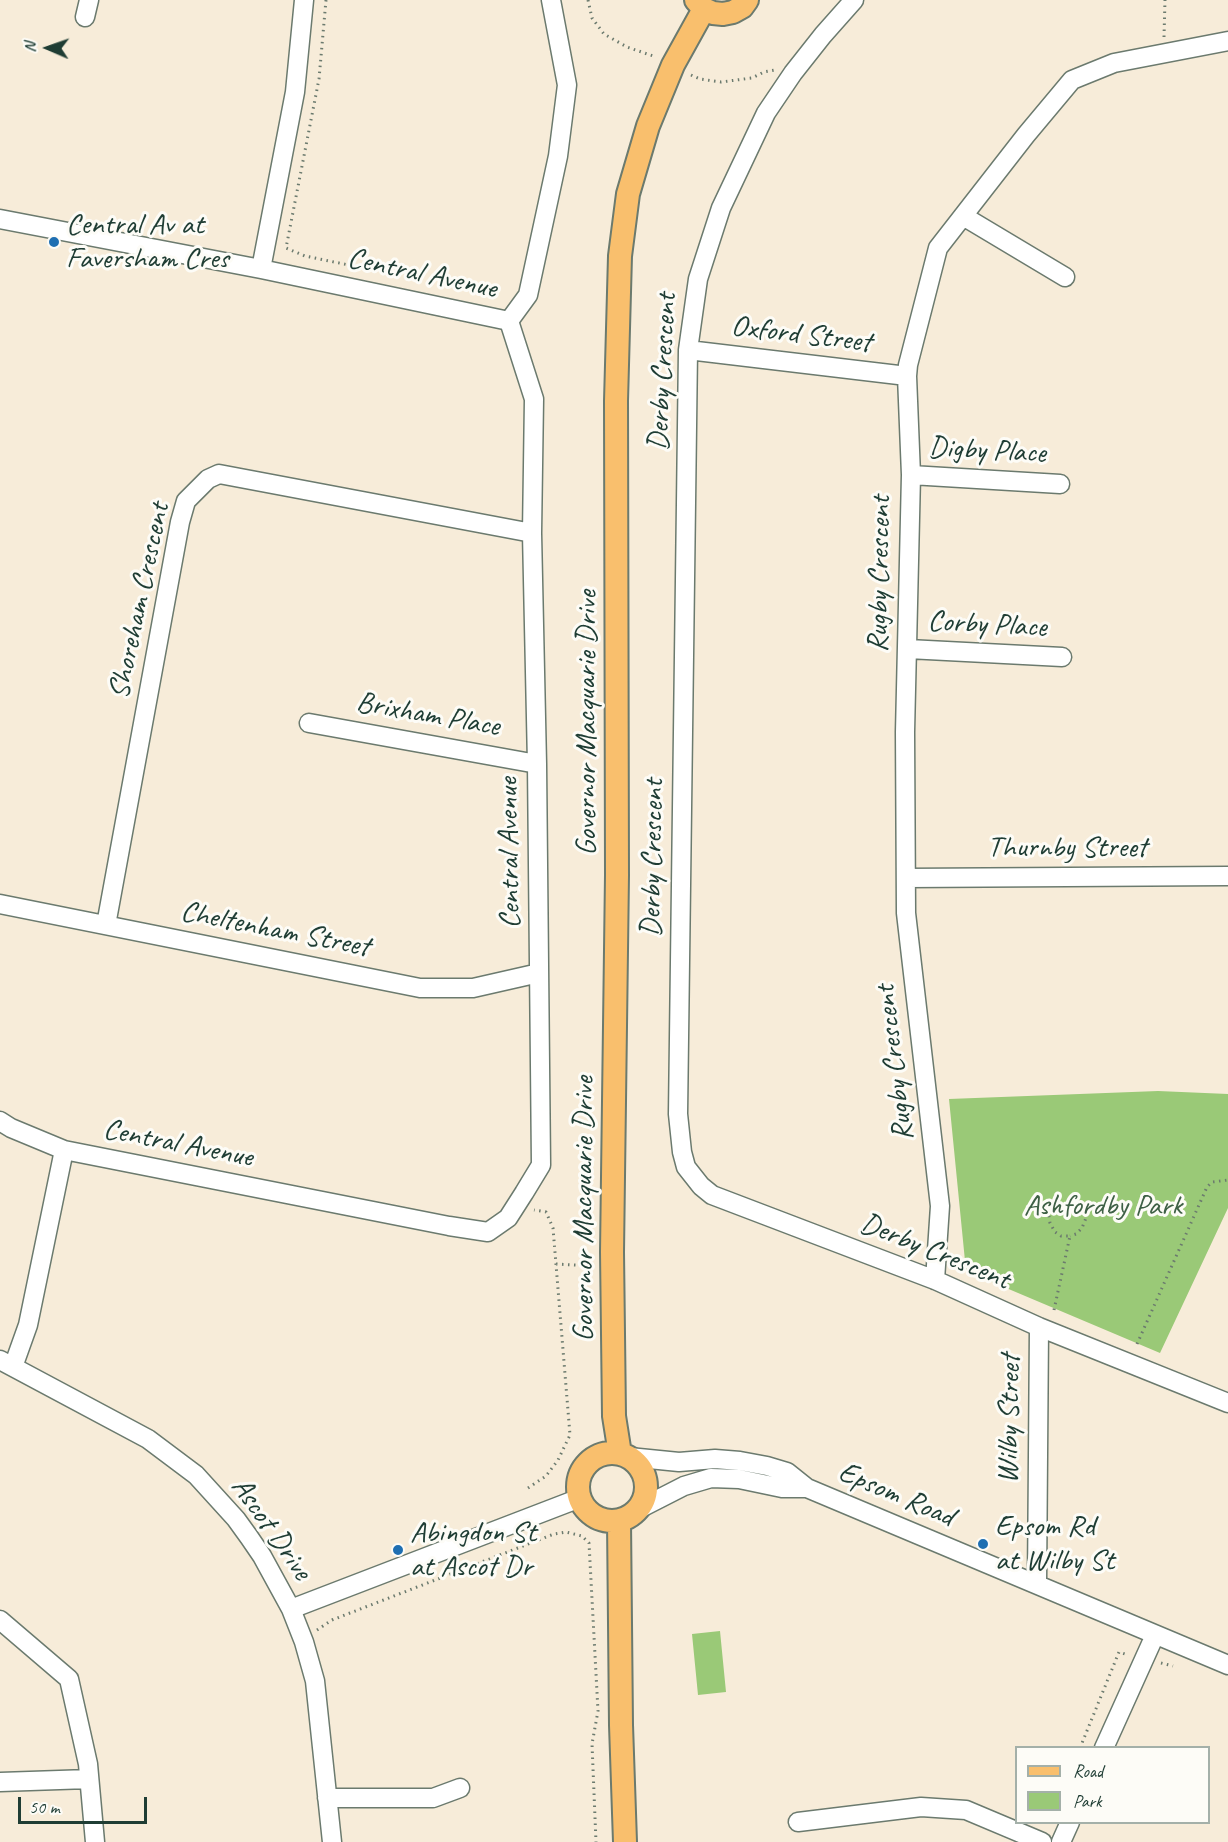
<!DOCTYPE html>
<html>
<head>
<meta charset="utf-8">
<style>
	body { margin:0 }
	#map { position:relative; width:1228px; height:1842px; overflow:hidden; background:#f7ecd9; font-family:Caveat,sans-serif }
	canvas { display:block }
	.legend { position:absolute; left:1015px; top:1746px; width:195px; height:78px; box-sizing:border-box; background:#fdfcf7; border:2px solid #a4b0a9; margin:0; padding:8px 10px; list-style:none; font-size:18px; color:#1f3d34 }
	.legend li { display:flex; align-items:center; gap:12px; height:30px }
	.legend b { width:30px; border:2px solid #a4b0a9 }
	.north { position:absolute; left:18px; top:18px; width:60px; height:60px; -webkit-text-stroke:4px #fdfcf7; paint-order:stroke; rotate:272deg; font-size:16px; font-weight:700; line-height:24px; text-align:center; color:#1f3d34 }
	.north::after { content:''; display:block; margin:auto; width:21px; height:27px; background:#1f3d34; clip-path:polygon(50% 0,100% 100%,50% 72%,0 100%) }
	.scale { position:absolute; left:18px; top:1797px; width:129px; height:27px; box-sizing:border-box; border:3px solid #1f3d34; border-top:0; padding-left:8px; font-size:18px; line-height:21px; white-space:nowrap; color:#1f3d34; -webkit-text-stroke:4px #fdfcf7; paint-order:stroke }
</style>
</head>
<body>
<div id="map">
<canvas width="1228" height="1842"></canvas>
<ul class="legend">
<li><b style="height:8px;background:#f9bf6d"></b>Road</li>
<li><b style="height:16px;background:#9ac977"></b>Park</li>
</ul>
<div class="north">N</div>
<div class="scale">50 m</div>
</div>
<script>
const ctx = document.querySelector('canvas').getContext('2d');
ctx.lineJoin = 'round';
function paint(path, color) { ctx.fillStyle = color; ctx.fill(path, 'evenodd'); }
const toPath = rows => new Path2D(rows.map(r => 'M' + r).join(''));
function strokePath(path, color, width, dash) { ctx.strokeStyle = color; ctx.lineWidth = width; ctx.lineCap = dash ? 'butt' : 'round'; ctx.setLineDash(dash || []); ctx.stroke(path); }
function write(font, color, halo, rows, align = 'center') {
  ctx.font = font + ' Caveat,sans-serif'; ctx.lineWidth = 6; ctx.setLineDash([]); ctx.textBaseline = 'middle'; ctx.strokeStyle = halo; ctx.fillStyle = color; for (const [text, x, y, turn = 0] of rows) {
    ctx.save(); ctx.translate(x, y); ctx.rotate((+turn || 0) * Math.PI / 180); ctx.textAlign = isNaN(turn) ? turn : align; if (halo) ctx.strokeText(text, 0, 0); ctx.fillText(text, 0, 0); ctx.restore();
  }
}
paint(toPath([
	[1158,1091,1228,1094,1228,1208,1160,1353,966,1271,949,1099],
	[720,1631,726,1692,698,1695,692,1634]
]), '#9ac977');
const minor = toPath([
	[854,0,823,35,793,73,766,113,721,208,698,279,688,350,678,1114,682,1152,686,1167,701,1186,712,1195,935,1280,1039,1327,1228,1403],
	[85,17,89,0],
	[963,216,1065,277],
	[0,219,261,269,509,321],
	[261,269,295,92,304,0],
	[509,321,528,295,558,156,567,85,551,0],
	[688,350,907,376],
	[911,475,1060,484],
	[908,649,1062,657],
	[309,723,537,764],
	[906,878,1228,876],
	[0,904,420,988,473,988,539,973],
	[106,925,180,522,186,501,208,479,219,474,532,533],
	[0,1121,11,1128,64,1150,449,1226,488,1232,508,1218,524,1193,541,1165,537,764,532,533,534,399,509,321],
	[935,1280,940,1206,906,913,905,732,911,475,907,376,908,365,938,248,1026,135,1072,80,1114,63,1228,41],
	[0,1360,148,1439,196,1475,236,1519,249,1537,262,1556,291,1609,304,1642,315,1681,332,1842],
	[13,1367,28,1325,64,1150],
	[629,1457,679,1462,715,1459,740,1461,767,1466,787,1472,807,1488,1228,1665],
	[637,1510,684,1486,711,1478,739,1479,782,1488,807,1488],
	[1037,1584,1039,1327],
	[291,1609,580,1498],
	[0,1620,69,1679,88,1764,95,1842],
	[1104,1748,1155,1635],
	[0,1782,89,1779],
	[327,1798,433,1798,460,1788],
	[798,1822,921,1807,966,1810,1042,1842],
	[1061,1842,1070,1822]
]);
const major = toPath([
	[696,0,704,9,713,13,723,14,733,12,742,7,747,0],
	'578 1487a34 34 0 1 1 68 0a34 34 0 1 1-68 0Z',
	[620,1454,614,1416,612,1252,617,875,616,401,620,256,628,194,648,126,673,65,704,9],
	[619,1521,621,1725,625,1842]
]);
strokePath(minor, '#6b7a6e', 21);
strokePath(major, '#6b7a6e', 26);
strokePath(toPath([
	[326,0,319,79,286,248,305,256,373,270],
	[588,0,592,18,604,34,627,47,656,57],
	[1164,37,1165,0],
	[691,75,700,79,721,82,752,78,764,72,775,70],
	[556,1264,593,1266],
	[1054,1310,1070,1236,1061,1236,1055,1232,1050,1223,1049,1216,1054,1207,1067,1203,1080,1206,1085,1211,1086,1218,1082,1228,1076,1234,1070,1236],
	[1137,1344,1207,1187,1212,1182,1228,1180],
	[528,1488,546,1476,558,1460,570,1435,553,1228,546,1212,534,1210],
	[317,1630,332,1620,554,1534,566,1532,582,1536,589,1543,598,1711,592,1744,596,1842],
	[1161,1663,1173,1666],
	[1080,1748,1119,1652,1128,1655]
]), '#6b7a6e', 3, [1.5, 4.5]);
strokePath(minor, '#fff', 18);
strokePath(major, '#f9bf6d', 22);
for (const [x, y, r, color] of [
	[54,242,6,"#1f6fb2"],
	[983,1544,6,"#1f6fb2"],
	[398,1550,6,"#1f6fb2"]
]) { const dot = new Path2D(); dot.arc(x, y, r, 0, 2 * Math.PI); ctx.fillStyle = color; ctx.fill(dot); strokePath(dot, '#fdfcf7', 2); }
write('30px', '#1f3d34', '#fdfcf7', [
	["Central Av at",66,225],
	["Faversham Cres",66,259],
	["Epsom Rd",995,1527],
	["at Wilby St",995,1561],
	["Abingdon St",410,1533],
	["at Ascot Dr",410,1567]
], 'left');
write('30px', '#1f3d34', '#fdfcf7', [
	["Central Avenue",422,274,12],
	["Oxford Street",801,335,7],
	["Derby Crescent",663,372,-87],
	["Digby Place",987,451,3],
	["Rugby Crescent",880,574,-89],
	["Shoreham Crescent",140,601,-78],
	["Corby Place",987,625,3],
	["Brixham Place",428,715,10],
	["Governor Macquarie Drive",587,723,-90],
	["Thurnby Street",1067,848],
	["Central Avenue",510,853,-91],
	["Derby Crescent",653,858,-89],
	["Cheltenham Street",275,930,11],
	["Rugby Crescent",895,1063,-97],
	["Central Avenue",178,1144,11],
	["Governor Macquarie Drive",584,1209,-90],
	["Derby Crescent",935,1252,22],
	["Wilby Street",1010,1419,-89],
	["Epsom Road",896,1495,23],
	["Ascot Drive",271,1529,55]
]);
write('30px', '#3e6045', '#fdfcf7', [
	["Ashfordby Park",1103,1206]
]);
</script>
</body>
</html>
